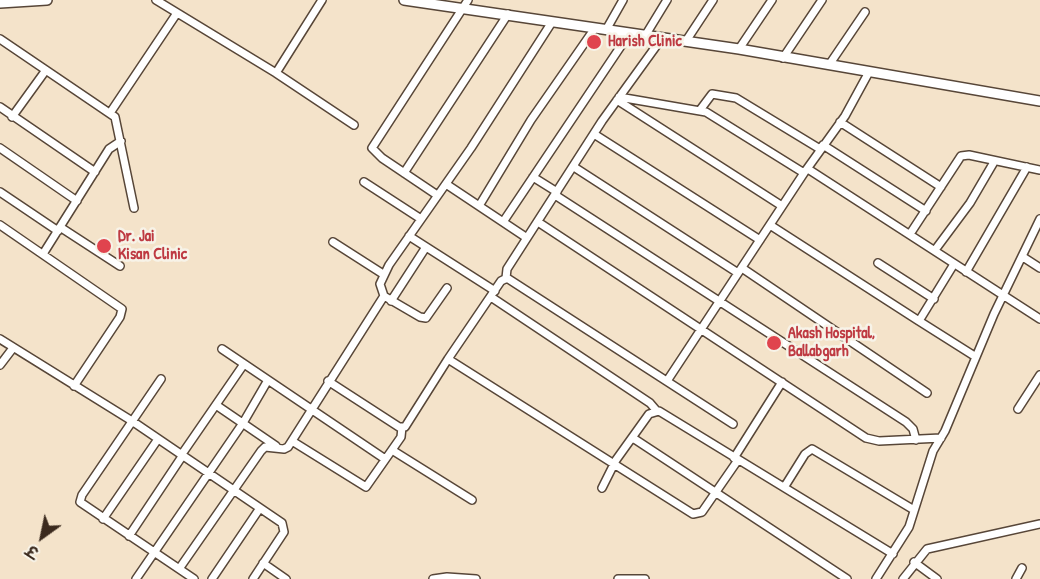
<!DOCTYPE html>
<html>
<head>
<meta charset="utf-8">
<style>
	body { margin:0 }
	#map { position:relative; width:1040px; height:579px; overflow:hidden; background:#f4e3ca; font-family:"Patrick Hand","Playpen Sans Deva",sans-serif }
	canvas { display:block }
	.north { position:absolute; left:12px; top:507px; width:60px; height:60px; -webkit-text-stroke:4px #f7f3e8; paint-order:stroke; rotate:213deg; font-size:16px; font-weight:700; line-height:24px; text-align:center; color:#3b2a1e }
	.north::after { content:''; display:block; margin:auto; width:21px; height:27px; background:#3b2a1e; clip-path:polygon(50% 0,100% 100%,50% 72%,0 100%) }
</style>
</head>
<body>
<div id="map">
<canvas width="1040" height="579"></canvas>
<div class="north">उ</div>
</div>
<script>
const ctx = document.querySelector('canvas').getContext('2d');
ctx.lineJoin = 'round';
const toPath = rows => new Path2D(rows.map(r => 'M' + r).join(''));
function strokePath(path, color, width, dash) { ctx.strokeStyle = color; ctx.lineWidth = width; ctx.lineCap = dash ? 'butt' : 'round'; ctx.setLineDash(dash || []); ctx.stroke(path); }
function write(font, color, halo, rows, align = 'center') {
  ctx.font = font + ' "Patrick Hand",sans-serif'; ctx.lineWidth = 5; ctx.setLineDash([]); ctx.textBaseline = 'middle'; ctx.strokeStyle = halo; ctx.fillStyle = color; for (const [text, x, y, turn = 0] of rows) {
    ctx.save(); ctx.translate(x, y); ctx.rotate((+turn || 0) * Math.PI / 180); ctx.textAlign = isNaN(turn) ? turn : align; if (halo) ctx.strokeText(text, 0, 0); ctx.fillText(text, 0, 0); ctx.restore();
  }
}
const street = toPath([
	[156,0,276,73],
	[322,0,276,73,354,125],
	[606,30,623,0],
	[645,36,667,0],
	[0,39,115,117,134,208],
	[686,41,713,0],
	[739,49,772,0],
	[783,58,822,0],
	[829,65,865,12],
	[619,97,706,112,804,173],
	[617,100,782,206],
	[0,107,95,172],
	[700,110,712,94,736,98,820,149],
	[110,113,177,13],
	[12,117,46,70],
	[840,122,941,187],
	[594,134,760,240],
	[823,145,926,211],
	[0,148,77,201],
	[574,167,738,273],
	[808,169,1040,319],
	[404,173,508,14],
	[533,177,557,192],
	[364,182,421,219],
	[446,184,527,238],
	[0,192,58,231],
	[437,195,382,158,372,148,468,0],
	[555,195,906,422,913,429,916,440],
	[479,206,531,120,595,28],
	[503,222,629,34],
	[538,222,866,438,879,441,941,438],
	[0,225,122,309,120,317,74,386],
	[770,225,919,321,954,264],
	[60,227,120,266],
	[910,234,961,156,969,155,1040,170],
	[409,236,495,291],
	[333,242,383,274],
	[935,250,970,203,994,162],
	[43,254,109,149,121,141],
	[1023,257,1040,268],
	[878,263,934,299],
	[742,268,927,393],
	[966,272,1027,167],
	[506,278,507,269,602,121,662,38],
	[384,296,420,317,426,318,447,288],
	[491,297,650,403,656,410],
	[391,301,426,247],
	[919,321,976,357],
	[0,339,132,421,282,523,284,532,253,579],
	[222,349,385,459],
	[448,359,693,514,702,512,738,460],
	[0,365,13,348],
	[161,379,82,495,80,502,194,579],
	[328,381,399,427,405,427,448,359,501,281,507,278,733,424],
	[667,381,804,173,845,116,869,72],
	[216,405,276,446],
	[1018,409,1040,375],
	[633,438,847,579],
	[292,441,366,487,401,437,402,427],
	[392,450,472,500],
	[182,454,244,364],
	[734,458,782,382],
	[785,486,805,454,812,449,914,510],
	[602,488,616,460,649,414,659,411,893,554],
	[103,519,158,439],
	[129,536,183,455],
	[914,562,937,579],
	[263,563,286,579],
	[179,569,261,451,265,447,284,449,288,447,384,296,380,284,389,265,471,148,552,22],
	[136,579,243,423,268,380],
	[212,579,260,508],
	[433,579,447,577,476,579],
	[618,579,645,579],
	[876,579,909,527,933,451,945,431,994,314,1040,219],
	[903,579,927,549,1040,524],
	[1016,579,1022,568]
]);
const secondary = toPath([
	[404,0,739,49,1040,101],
	[0,3,47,0]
]);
strokePath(street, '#574638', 10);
strokePath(secondary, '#574638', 12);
strokePath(street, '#fff', 7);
strokePath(secondary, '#fff', 9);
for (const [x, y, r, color] of [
	[594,42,8,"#e0444e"],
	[104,246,8,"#e0444e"],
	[774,343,8,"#e0444e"]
]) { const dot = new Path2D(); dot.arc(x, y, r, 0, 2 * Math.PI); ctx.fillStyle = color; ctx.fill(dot); strokePath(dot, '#f7f3e8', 2); }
write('bold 16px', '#be3a42', '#f7f3e8', [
	["Harish Clinic",608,42],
	["Dr. Jai",118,237],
	["Kisan Clinic",118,255],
	["Akash Hospital,",788,334],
	["Ballabgarh",788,352]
], 'left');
</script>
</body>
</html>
